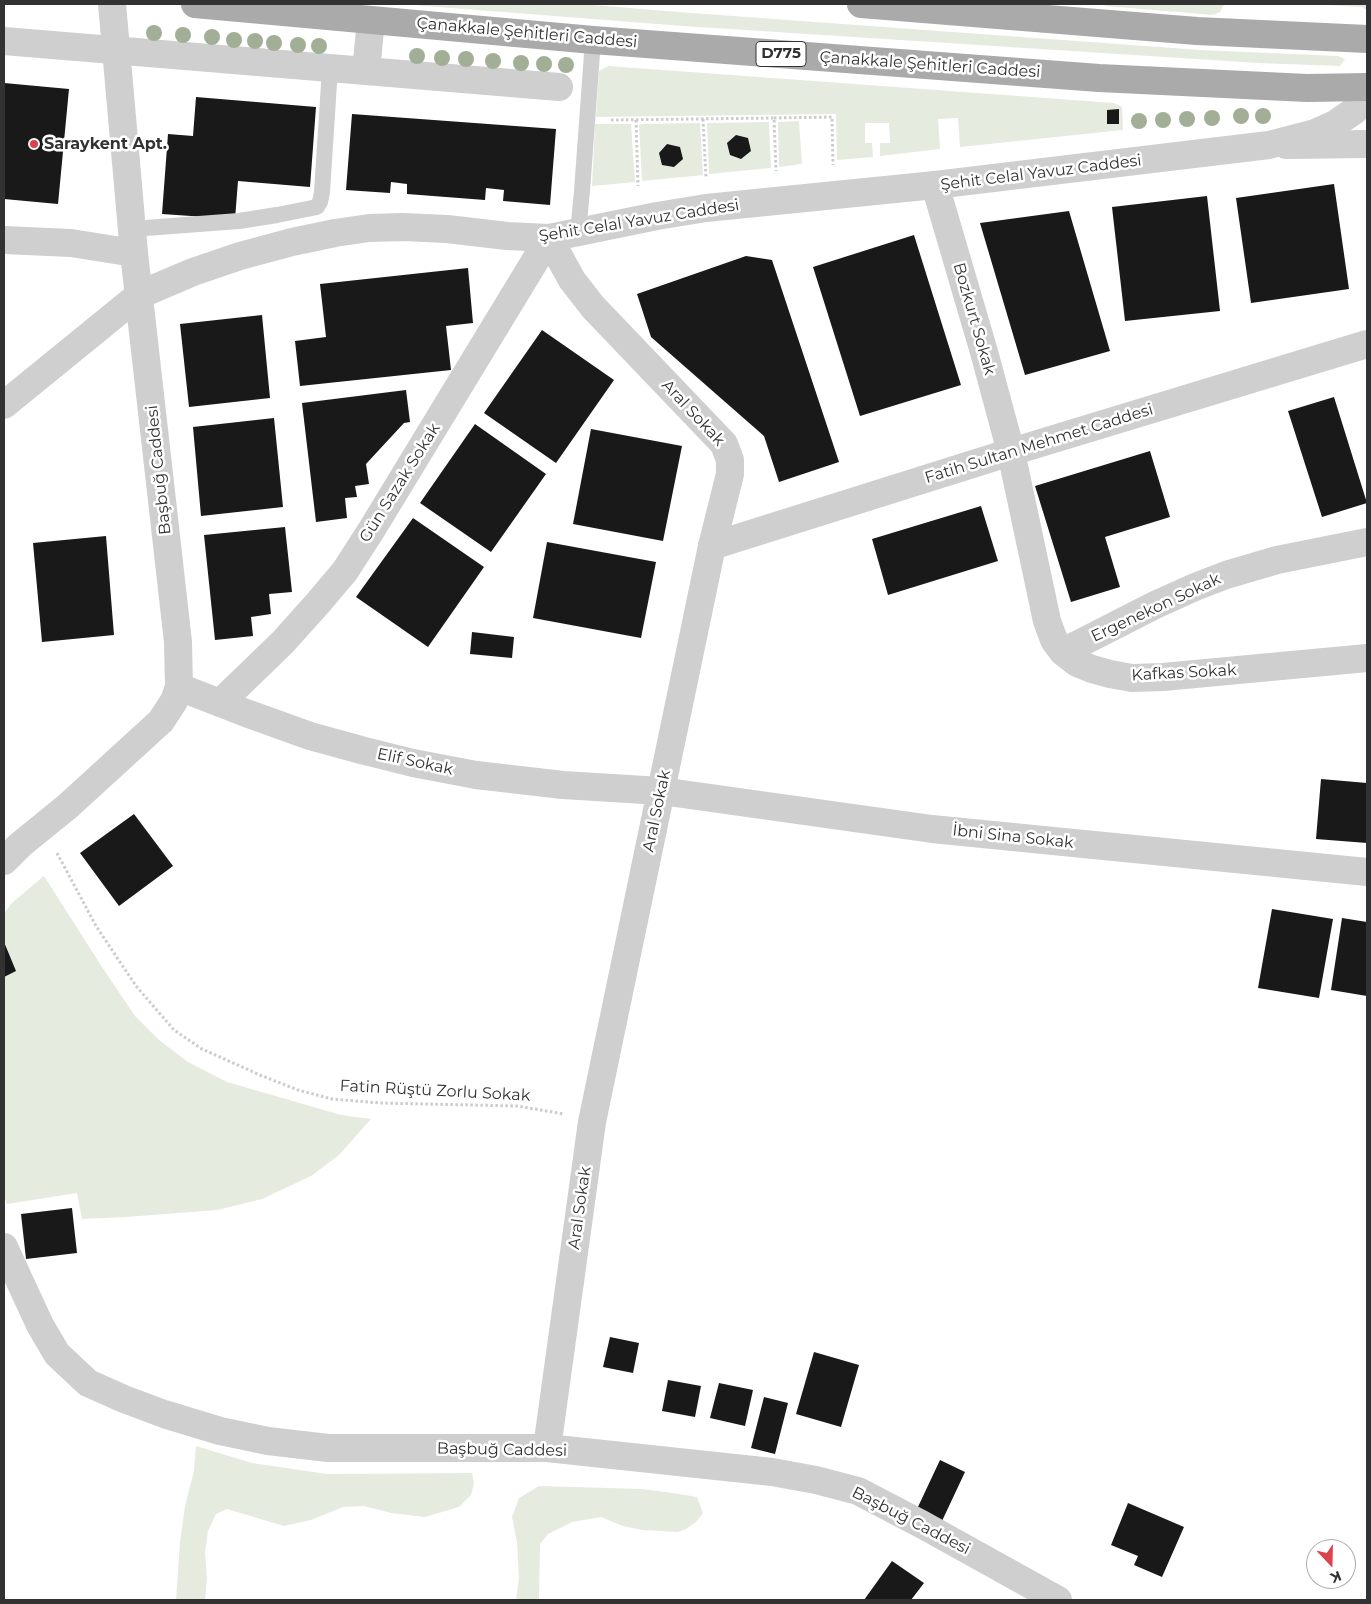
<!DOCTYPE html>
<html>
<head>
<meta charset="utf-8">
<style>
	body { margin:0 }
	#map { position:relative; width:1371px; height:1604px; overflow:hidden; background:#fff; font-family:Montserrat,sans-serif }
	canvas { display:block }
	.frame { position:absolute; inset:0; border:5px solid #323232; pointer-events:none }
	.north { position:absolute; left:1306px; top:1539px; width:50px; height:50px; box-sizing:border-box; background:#fff; border:1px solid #adadad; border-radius:50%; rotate:159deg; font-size:14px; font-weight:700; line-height:20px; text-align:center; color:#323232 }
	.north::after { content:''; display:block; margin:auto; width:18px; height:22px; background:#dd414d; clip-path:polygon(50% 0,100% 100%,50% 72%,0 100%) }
</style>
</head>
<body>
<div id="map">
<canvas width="1371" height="1604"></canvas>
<div class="frame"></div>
<div class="north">K</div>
</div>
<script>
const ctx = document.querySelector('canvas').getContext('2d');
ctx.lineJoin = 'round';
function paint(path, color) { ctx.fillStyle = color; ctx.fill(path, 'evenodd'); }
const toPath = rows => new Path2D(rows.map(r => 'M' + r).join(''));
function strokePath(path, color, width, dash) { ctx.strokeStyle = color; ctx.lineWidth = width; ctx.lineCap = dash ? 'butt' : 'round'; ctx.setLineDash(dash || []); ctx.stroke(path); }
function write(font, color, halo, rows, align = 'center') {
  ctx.font = font + ' Montserrat,sans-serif'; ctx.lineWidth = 5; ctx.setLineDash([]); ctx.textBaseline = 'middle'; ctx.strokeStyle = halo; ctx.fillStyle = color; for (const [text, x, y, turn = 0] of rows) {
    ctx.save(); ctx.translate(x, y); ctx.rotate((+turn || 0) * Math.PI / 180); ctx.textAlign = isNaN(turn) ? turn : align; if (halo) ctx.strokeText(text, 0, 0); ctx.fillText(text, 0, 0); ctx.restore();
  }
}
paint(toPath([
	[400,4,581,4,678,12,1200,50,1338,56,1345,59,1340,66,1258,63,683,26],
	[1101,4,1226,4,1223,6,1220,12,1213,15,1106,6],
	[1307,4,1367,4,1367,10,1362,7],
	[608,66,1114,103,1122,107,1123,130,960,147,958,118,938,119,940,149,880,156,880,143,890,143,889,123,865,123,865,143,872,143,873,157,837,160,836,114,596,117,599,71],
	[799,121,802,164,779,167,778,122],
	[769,122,771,168,709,174,707,123],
	[700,123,703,175,642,181,639,124],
	[595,124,631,124,635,182,592,186],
	[44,876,102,967,135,1016,159,1040,188,1062,227,1082,341,1115,371,1119,339,1155,311,1176,262,1199,217,1210,126,1217,82,1219,77,1193,7,1204,4,1196,4,913,13,902],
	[196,1446,252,1463,327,1474,472,1473,474,1483,471,1495,459,1507,425,1517,391,1513,364,1506,343,1507,311,1520,284,1526,227,1509,216,1514,208,1531,205,1553,207,1579,205,1600,176,1600,180,1542,185,1506,194,1471],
	[539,1486,642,1489,673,1493,697,1497,703,1513,696,1522,686,1529,678,1532,642,1530,623,1526,601,1517,572,1522,548,1534,540,1544,539,1600,516,1600,519,1578,517,1542,512,1517,519,1498]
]), '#e5ebdf');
paint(toPath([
	[4,83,69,89,58,204,4,199],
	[196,97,316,107,310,187,238,181,235,219,162,214,168,134,193,136],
	[1119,109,1119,124,1107,124,1107,110],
	[352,114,556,129,550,205,503,201,504,190,486,188,485,200,407,194,407,184,391,182,390,193,346,190],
	[736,135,748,138,751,151,741,159,730,155,727,143],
	[667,144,680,147,683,159,674,167,662,165,659,153],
	[1334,184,1349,289,1251,303,1236,198],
	[1207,196,1220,311,1125,321,1112,207],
	[1069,211,1110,351,1025,375,980,223],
	[914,235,961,385,860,416,813,267],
	[746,256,772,260,839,462,779,482,764,436,651,337,637,294],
	[468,268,473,323,446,326,451,370,300,386,295,341,326,337,320,284],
	[262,315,270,398,189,407,180,324],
	[542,330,614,380,556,463,484,413],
	[406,390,410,422,404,423,366,464,369,484,355,486,357,497,345,498,347,518,316,522,302,403],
	[1334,397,1367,503,1322,517,1288,411],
	[274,418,283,507,201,516,193,427],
	[475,424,546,474,491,552,420,503],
	[591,429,682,446,663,541,573,524],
	[1150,451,1170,517,1105,537,1120,587,1071,602,1035,486],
	[981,506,998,561,888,595,872,539],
	[413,518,484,567,428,647,356,597],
	[285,527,292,592,269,594,271,614,251,617,253,636,215,640,204,535],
	[106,536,114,635,42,642,33,543],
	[547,542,656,562,641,638,533,618],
	[472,632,514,637,512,658,470,654],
	[1321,779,1367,783,1367,843,1316,839],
	[134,814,173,866,119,906,80,853],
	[1272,909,1333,919,1319,998,1258,988],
	[1342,918,1367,922,1367,996,1331,990],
	[4,942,16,971,4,977],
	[72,1208,77,1253,26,1259,21,1214],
	[610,1337,639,1343,633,1373,603,1367],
	[814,1352,859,1365,841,1427,796,1414],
	[668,1380,701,1386,695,1417,662,1411],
	[719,1383,753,1390,745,1426,710,1418],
	[764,1397,788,1403,775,1454,751,1448],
	[940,1460,965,1472,942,1521,917,1509],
	[1128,1503,1184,1527,1162,1577,1134,1565,1138,1556,1111,1545],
	[892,1561,924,1583,911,1600,864,1600]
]), '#191919');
strokePath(toPath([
	[774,118,832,117,833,165],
	[703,119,706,178],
	[611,120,774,118,776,171],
	[636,120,638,186],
	[57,853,96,926,136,986,174,1030,202,1049,260,1075,298,1090,332,1099,380,1103,517,1106,564,1114]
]), '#ccc', 3, [2.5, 2.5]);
strokePath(toPath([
	[132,229,239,221,277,215,317,207,320,202,322,192,330,68],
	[578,233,582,191,593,40]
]), '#cfcfcf', 16);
strokePath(toPath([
	[4,41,559,87],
	[366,71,371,20],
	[1286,145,1367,144],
	[935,185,984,352,1011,452,1047,621,1054,640,1063,652,1077,663,1092,669,1110,674,1132,678,1163,677,1367,658],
	[4,240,71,243,134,253],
	[1063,652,1155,605,1195,587,1226,575,1277,560,1367,542],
	[179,687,246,713,310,736,361,750,413,763,476,775,563,785,661,791,932,829,1367,872],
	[220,703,283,642,318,603,345,571,372,529,549,238],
	[547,1448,592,1122,712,546,730,474,730,460,724,444,593,307,572,280,549,238]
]), '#cfcfcf', 28);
strokePath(toPath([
	[4,405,139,295,193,272,240,256,292,242,335,233,369,228,403,227,447,229,507,236,549,238,657,216,706,208,935,185,1269,145,1315,133,1335,124,1354,111,1367,97],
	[712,546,1011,452,1367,344],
	[4,861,20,845,68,806,161,721,174,701,179,687,178,642,134,253,112,4],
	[4,1247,40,1325,57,1354,88,1383,124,1399,164,1414,220,1431,268,1441,328,1448,547,1448,772,1472,816,1480,858,1491,923,1525,1058,1600]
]), '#cfcfcf', 28);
strokePath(toPath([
	[195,4,593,40,1099,78,1307,88,1367,87],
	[861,4,1197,31,1367,39]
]), '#aaa', 28);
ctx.fillStyle = '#a2af96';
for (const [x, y] of [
	[154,33],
	[183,35],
	[212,37],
	[234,40],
	[255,41],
	[274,43],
	[298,45],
	[319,46],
	[417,56],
	[442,58],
	[466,59],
	[493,61],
	[521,63],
	[544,64],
	[566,65],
	[1241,116],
	[1263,116],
	[1212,118],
	[1187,119],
	[1163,120],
	[1139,121]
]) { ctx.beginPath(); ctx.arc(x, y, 8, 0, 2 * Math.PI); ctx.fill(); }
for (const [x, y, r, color] of [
	[34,144,5,"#dd414d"]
]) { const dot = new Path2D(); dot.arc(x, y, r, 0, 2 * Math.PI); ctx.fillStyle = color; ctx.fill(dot); strokePath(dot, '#fff', 2); }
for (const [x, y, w] of [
	[781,54,50]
]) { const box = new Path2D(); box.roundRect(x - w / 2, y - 12.5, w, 25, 4); ctx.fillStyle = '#fff'; ctx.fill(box); strokePath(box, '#323232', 1); }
write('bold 15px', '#323232', null, [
	["D775",781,54]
]);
write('16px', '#323232', '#fff', [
	["Çanakkale Şehitleri Caddesi",527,33,5],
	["Çanakkale Şehitleri Caddesi",930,65,4],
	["Şehit Celal Yavuz Caddesi",1041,173,-7],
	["Şehit Celal Yavuz Caddesi",639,221,-9],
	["Bozkurt Sokak",974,319,74],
	["Aral Sokak",693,413,47],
	["Fatih Sultan Mehmet Caddesi",1039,444,-17],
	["Başbuğ Caddesi",159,470,-96],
	["Gün Sazak Sokak",400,483,-58],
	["Ergenekon Sokak",1156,608,-25],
	["Kafkas Sokak",1184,673,-3],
	["Elif Sokak",415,762,12],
	["Aral Sokak",657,811,-78],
	["İbni Sina Sokak",1013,837,6],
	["Fatin Rüştü Zorlu Sokak",435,1091,3],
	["Aral Sokak",580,1208,-82],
	["Başbuğ Caddesi",502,1450,1],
	["Başbuğ Caddesi",911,1521,27]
]);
write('bold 16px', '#323232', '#fff', [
	["Saraykent Apt.",44,144]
], 'left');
</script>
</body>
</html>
